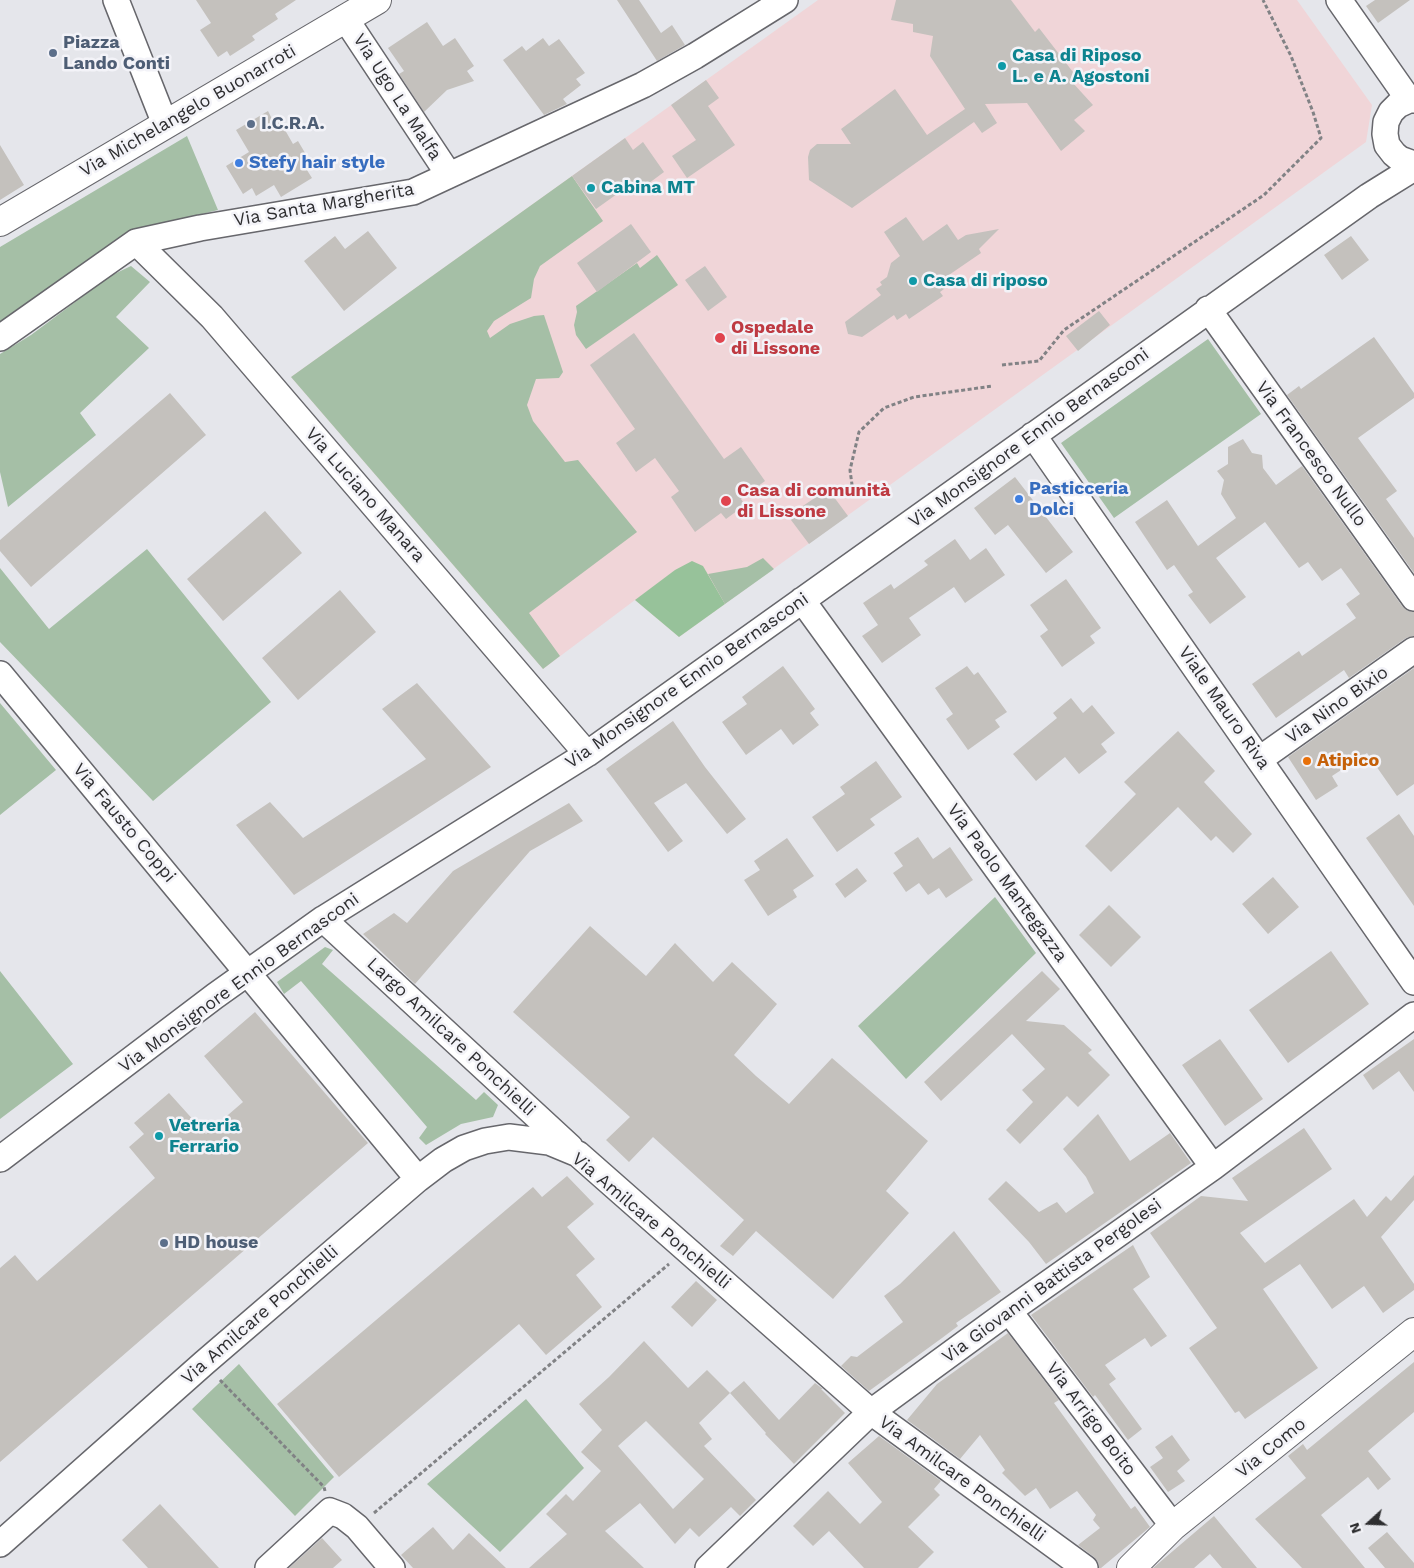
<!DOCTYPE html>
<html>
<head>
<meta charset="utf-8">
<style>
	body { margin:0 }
	#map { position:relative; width:1414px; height:1568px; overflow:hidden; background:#e5e6eb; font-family:"Work Sans",sans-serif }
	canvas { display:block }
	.north { position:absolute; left:1344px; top:1498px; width:50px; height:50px; -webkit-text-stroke:4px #f3f3f8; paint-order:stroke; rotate:250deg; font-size:14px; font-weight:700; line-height:20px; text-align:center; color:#2e2e30 }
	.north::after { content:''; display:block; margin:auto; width:18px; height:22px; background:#2e2e30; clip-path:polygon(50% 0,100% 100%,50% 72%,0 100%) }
</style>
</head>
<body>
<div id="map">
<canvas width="1414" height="1568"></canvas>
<div class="north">N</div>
</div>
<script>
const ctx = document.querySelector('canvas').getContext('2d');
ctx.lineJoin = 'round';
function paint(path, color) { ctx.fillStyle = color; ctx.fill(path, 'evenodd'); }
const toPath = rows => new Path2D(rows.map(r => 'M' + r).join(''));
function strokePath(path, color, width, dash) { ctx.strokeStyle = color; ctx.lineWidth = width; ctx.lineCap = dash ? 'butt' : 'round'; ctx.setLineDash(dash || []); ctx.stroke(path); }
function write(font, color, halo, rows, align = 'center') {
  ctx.font = font + ' "Work Sans",sans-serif'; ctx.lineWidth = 5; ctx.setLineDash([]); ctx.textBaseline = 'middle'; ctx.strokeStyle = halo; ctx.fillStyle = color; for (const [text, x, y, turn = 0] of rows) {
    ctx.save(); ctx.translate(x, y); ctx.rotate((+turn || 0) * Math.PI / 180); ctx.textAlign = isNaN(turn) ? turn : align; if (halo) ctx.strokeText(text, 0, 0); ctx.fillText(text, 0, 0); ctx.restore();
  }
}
paint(toPath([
	[818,0,1297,0,1372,105,1366,142,679,637,635,600,543,669,291,377]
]), '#f0d5d8');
paint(toPath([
	[187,136,218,210,150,227,0,329,0,247],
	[572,176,603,221,540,266,534,279,531,298,494,321,487,331,490,338,510,324,534,316,544,315,563,372,559,378,536,379,527,405,533,421,565,462,578,460,637,532,529,613,560,656,543,669,291,377],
	[657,255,678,285,586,349,576,335,574,325,577,312,576,306,637,263,640,268],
	[131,266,150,282,116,317,149,348,80,413,96,435,8,507,0,472,0,354,31,335,110,276],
	[1208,339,1261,414,1114,518,1061,443],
	[147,549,271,702,153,801,0,642,0,568,49,629],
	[763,558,774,569,725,604,708,574,747,567],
	[0,703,56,770,0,815],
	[995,897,1036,953,906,1079,858,1026],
	[325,947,333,950,322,964,476,1100,484,1092,498,1105,493,1117,461,1124,426,1145,419,1138,427,1127,301,981,284,994,277,982],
	[0,971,73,1064,0,1119],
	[239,1364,334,1477,295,1516,192,1409],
	[526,1399,584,1468,500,1552,427,1484]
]), '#a5bfa6');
paint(toPath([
	[692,561,703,566,725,604,679,637,635,600,675,570]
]), '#97c29a');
paint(toPath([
	[196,0,296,0,275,14,278,19,252,36,255,40,230,56,227,51,218,57,200,30,211,23],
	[617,0,639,0,661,33,672,25,685,45,657,61],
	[896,0,1011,0,1035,32,1039,28,1076,76,1072,82,1093,105,1074,120,1085,131,1061,151,1027,103,985,104,997,123,982,133,974,122,852,208,809,180,808,157,810,150,817,144,851,144,841,129,895,89,927,135,965,109,930,56,933,36,913,32,913,24,891,20],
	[1375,0,1410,0,1378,23,1366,6],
	[427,22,443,46,455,38,474,66,467,71,474,81,447,90,424,112,399,74,404,71,388,48],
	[543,38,549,46,559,39,585,73,576,79,581,85,563,99,567,104,544,115,503,60,522,46,526,51],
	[706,80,719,98,708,106,735,145,687,178,672,156,696,140,671,105],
	[268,111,272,119,277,116,293,144,298,141,311,163,305,167,312,178,281,197,274,185,256,196,252,188,243,194,226,166,249,152,236,130],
	[625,138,633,150,643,142,664,172,637,192,631,184,596,209,572,176],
	[0,145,24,185,0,200],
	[906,217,923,241,947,224,958,240,966,235,999,229,979,249,981,253,943,279,948,286,940,292,943,296,909,319,906,314,897,320,894,315,862,337,848,334,845,322,881,295,876,289,882,285,880,282,887,277,891,263,900,256,884,232],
	[631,224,651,252,597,292,577,263],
	[368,231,397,268,344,311,304,261,335,236,345,249],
	[1351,236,1369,260,1342,280,1324,255],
	[705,266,727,297,708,311,685,280],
	[1099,311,1110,325,1078,351,1066,336],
	[634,333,724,459,741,447,765,481,741,499,745,505,726,519,721,513,695,532,671,497,679,491,655,458,636,472,616,443,635,429,590,365],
	[1374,337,1414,393,1414,398,1358,438,1397,491,1386,499,1414,538,1414,573,1287,395,1299,386,1301,389],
	[170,393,206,435,31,587,0,551,0,540],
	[1243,439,1252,453,1262,455,1263,468,1276,485,1302,466,1402,606,1408,611,1414,612,1414,636,1406,638,1349,678,1344,670,1276,718,1252,684,1299,651,1302,656,1356,618,1346,604,1360,594,1341,568,1322,581,1308,562,1299,568,1265,522,1216,558,1246,597,1210,624,1188,595,1193,592,1174,565,1167,570,1135,522,1167,500,1198,546,1236,518,1221,494,1224,480,1217,471,1228,464,1228,447],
	[1015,477,1073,552,1046,573,1008,525,995,535,974,508],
	[828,489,848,516,809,544,788,516],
	[265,511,302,553,223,621,187,579],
	[955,539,970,560,986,548,1005,575,965,603,954,587,909,618,921,635,882,663,862,636,878,625,863,603,891,584,894,589,928,565,924,561],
	[1066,579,1101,628,1090,636,1095,643,1062,667,1040,636,1048,630,1030,605],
	[340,590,376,632,298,700,262,658],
	[783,666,815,709,810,713,819,725,793,745,781,729,746,755,722,722,747,704,742,697],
	[967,666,974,675,978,672,1007,712,995,720,1000,727,968,750,946,719,953,714,935,688],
	[1414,668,1414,784,1397,796,1367,753,1332,776,1338,786,1316,800,1288,757],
	[417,683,491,767,294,895,236,825,270,802,303,838,426,759,382,709],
	[1071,698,1083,713,1092,705,1115,733,1101,744,1107,752,1079,774,1065,757,1036,781,1013,754,1057,718,1053,713],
	[673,721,705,767,746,819,727,834,686,783,654,803,683,841,668,852,606,769],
	[1178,731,1215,771,1204,782,1252,834,1233,853,1216,836,1211,841,1178,807,1111,872,1085,846,1136,794,1124,782],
	[876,761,902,797,870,819,875,825,837,852,812,817,845,794,840,787],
	[569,803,583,821,530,851,415,984,363,934,394,913,407,923,453,871],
	[1399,814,1414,836,1414,906,1366,838],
	[918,837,933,859,950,847,973,880,946,898,939,888,928,895,919,883,906,892,893,873,903,866,894,853],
	[787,838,814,876,793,890,797,897,768,916,744,880,760,870,754,861],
	[857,868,867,881,845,898,835,884],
	[1273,877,1299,907,1268,934,1242,904],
	[1109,905,1141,937,1111,967,1079,935],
	[590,926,646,976,675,943,713,982,732,962,777,1004,734,1055,756,1076,789,1104,832,1058,928,1141,886,1191,909,1213,833,1299,756,1231,733,1256,720,1246,744,1220,653,1137,629,1162,606,1140,630,1117,513,1012],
	[1331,951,1369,1004,1288,1063,1249,1010],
	[1042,971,1060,989,1026,1021,1064,1025,1092,1050,1088,1053,1110,1075,1078,1107,1067,1096,1020,1144,1006,1130,1033,1102,1022,1090,1045,1069,1012,1034,941,1101,924,1082],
	[255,1012,368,1143,0,1462,0,1268,15,1255,37,1281,155,1178,129,1147,144,1134,134,1123,169,1093,206,1134,243,1102,204,1056],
	[1220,1039,1263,1099,1225,1126,1182,1065],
	[1414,1039,1414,1092,1399,1071,1373,1090,1363,1075],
	[1098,1114,1130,1161,1170,1133,1191,1163,1046,1264,1029,1242,988,1199,1006,1181,1039,1212,1057,1202,1066,1213,1094,1193,1086,1177,1063,1149],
	[1304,1128,1332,1169,1240,1233,1265,1263,1354,1199,1367,1217,1386,1196,1391,1201,1414,1175,1414,1200,1381,1237,1414,1284,1414,1290,1383,1313,1364,1286,1332,1309,1300,1264,1263,1289,1318,1368,1245,1419,1239,1411,1235,1413,1189,1348,1217,1328,1150,1233,1201,1196,1248,1201,1232,1178],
	[567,1176,594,1204,567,1227,595,1259,576,1275,602,1307,546,1355,519,1324,339,1477,277,1404,533,1187,542,1197],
	[954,1231,1001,1292,956,1323,958,1326,942,1338,869,1391,841,1366,851,1356,857,1357,903,1322,884,1296,900,1284],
	[1133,1245,1150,1277,1133,1289,1167,1336,1151,1347,1145,1338,1105,1365,1116,1379,1109,1384,1142,1429,1128,1440,1095,1395,1093,1397,1031,1315],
	[696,1281,717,1300,692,1327,671,1307],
	[1008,1333,1059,1400,1054,1403,1131,1509,1135,1506,1150,1527,1101,1568,1099,1568,1098,1562,1094,1557,1078,1545,1100,1528,1093,1520,1096,1515,1077,1491,1050,1509,1036,1488,1025,1496,1002,1473,1005,1470,980,1435,960,1459,907,1420,937,1384],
	[644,1341,688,1388,707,1370,730,1393,699,1423,712,1439,704,1446,756,1500,740,1516,731,1507,699,1537,690,1528,675,1544,640,1503,605,1531,644,1568,529,1568,567,1534,546,1514,566,1494,573,1501,601,1471,581,1452,602,1430,579,1404,609,1377],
	[646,1421,704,1479,673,1509,618,1446],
	[1414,1362,1414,1412,1368,1451,1391,1479,1378,1490,1368,1477,1321,1515,1365,1568,1302,1568,1255,1519,1306,1478,1288,1456,1303,1444,1307,1450],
	[744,1381,779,1420,815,1383,823,1389,821,1389,845,1413,794,1464,765,1434,766,1433,730,1393],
	[1172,1435,1190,1460,1177,1471,1185,1481,1168,1492,1150,1467,1163,1458,1155,1447],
	[879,1436,941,1481,934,1489,940,1495,908,1527,934,1552,918,1568,864,1568,829,1531,813,1546,793,1526,828,1491,860,1524,882,1502,848,1463],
	[160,1504,219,1568,148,1568,122,1540],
	[1214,1516,1257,1568,1222,1568,1210,1554,1194,1568,1153,1568],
	[433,1527,453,1550,469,1533,506,1568,413,1568,401,1555],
	[1387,1532,1414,1563,1414,1568,1385,1568,1368,1548],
	[322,1538,342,1560,333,1568,289,1568]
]), '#c4c1bd');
const street = toPath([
	[116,0,165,124],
	[1339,0,1409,100],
	[345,18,449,175],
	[1414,100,1409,100,1398,105,1391,112,1386,122,1385,134,1387,145,1394,154,1400,159,1414,164],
	[136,242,212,317,587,754],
	[1208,309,1414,598],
	[0,338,136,242,200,228,413,192,643,85,695,56,785,0],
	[1033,435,1414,982],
	[802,600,1213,1167],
	[0,674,418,1179],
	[1260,759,1414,650],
	[323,919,570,1147],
	[0,1159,215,996,323,919,587,754,1369,196,1414,168],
	[1009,1311,1173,1526],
	[0,1544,204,1363,418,1179,443,1160,464,1148,485,1141,509,1137,549,1142,578,1154,871,1412,1085,1568],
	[268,1568,330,1511,343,1516,357,1527,392,1568],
	[708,1568,871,1412,1009,1311,1213,1167,1414,1015]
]);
const secondary = toPath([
	[0,222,377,0],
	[1131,1568,1173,1526,1414,1332]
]);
strokePath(street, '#67676c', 28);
strokePath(secondary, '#67676c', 30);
strokePath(toPath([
	[1002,365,1039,361,1064,330,1264,195,1321,138,1313,112,1291,56,1263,0],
	[853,492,850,470,859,432,884,408,914,397,993,386],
	[220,1380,324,1487,325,1491],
	[374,1513,669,1264]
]), '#818285', 3, [4, 2.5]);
strokePath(street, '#fff', 25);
strokePath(secondary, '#fff', 28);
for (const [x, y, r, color] of [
	[53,53,5,"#5c6f8a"],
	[1002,66,5,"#0f9aa8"],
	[251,124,5,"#5c6f8a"],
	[239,163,5,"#3f7fe0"],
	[591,188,5,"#0f9aa8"],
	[913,281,5,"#0f9aa8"],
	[720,338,6,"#e0444e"],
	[1019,499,5,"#3f7fe0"],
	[726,501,6,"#e0444e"],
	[1307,761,5,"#e8710a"],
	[159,1136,5,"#0f9aa8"],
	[164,1243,5,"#5c6f8a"]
]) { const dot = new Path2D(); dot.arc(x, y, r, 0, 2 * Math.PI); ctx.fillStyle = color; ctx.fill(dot); strokePath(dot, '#f3f3f8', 2); }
write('bold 18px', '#4e5e75', '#f3f3f8', [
	["Piazza",63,43],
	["Lando Conti",63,64],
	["I.C.R.A.",261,124],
	["HD house",174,1243]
], 'left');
write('bold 18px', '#0d838f', '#f3f3f8', [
	["Casa di Riposo",1012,56],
	["L. e A. Agostoni",1012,77],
	["Cabina MT",601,188],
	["Casa di riposo",923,281],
	["Vetreria",169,1126],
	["Ferrario",169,1147]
], 'left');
write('18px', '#2e2e30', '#f3f3f8', [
	["Via Ugo La Malfa",397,97,57],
	["Via Michelangelo Buonarroti",188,111,-30],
	["Via Santa Margherita",324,205,-10],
	["Via Monsignore Ennio Bernasconi",1029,438,-36],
	["Via Francesco Nullo",1311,454,54],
	["Via Luciano Manara",365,495,49],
	["Via Monsignore Ennio Bernasconi",687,681,-35],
	["Via Nino Bixio",1337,705,-35],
	["Viale Mauro Riva",1224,708,55],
	["Via Fausto Coppi",124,823,50],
	["Via Paolo Mantegazza",1007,883,54],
	["Via Monsignore Ennio Bernasconi",239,983,-36],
	["Largo Amilcare Ponchielli",451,1037,43],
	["Via Amilcare Ponchielli",651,1221,40],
	["Via Giovanni Battista Pergolesi",1052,1281,-36],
	["Via Amilcare Ponchielli",260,1315,-41],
	["Via Arrigo Boito",1091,1419,53],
	["Via Como",1271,1448,-39],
	["Via Amilcare Ponchielli",962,1479,36]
]);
write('bold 18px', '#366cbe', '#f3f3f8', [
	["Stefy hair style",249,163],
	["Pasticceria",1029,489],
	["Dolci",1029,510]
], 'left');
write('bold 18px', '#be3a42', '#f3f3f8', [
	["Ospedale",731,328],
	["di Lissone",731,349],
	["Casa di comunità",737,491],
	["di Lissone",737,512]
], 'left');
write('bold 18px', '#c56008', '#f3f3f8', [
	["Atipico",1317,761]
], 'left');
</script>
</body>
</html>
